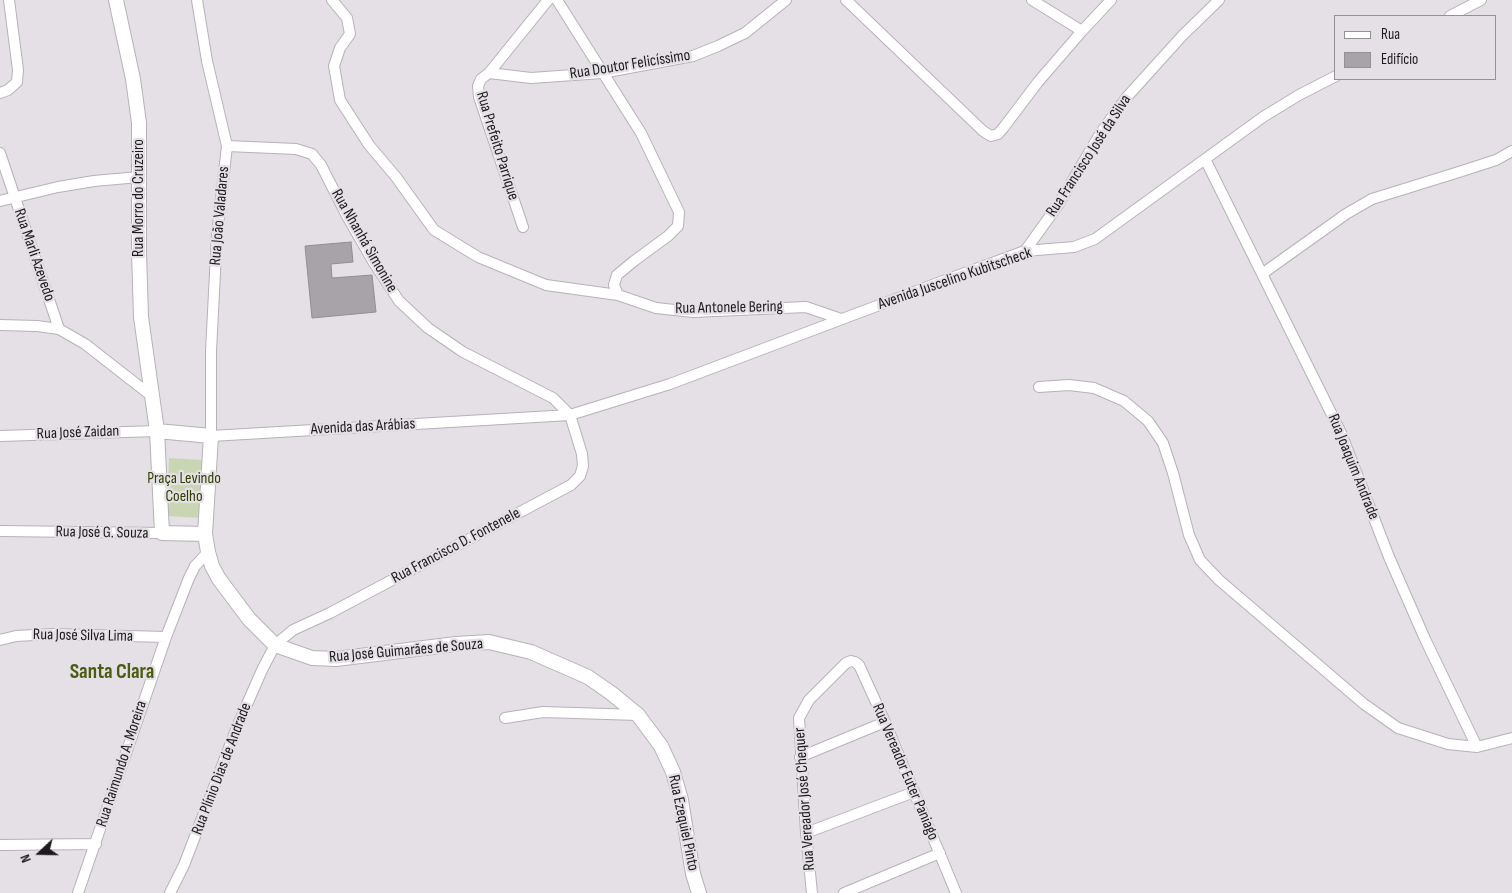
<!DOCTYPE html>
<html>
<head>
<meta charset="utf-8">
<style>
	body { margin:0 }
	#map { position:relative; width:1512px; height:893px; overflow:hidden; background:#e4e0e6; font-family:"Sofia Sans Condensed",sans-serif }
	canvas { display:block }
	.legend { position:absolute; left:1334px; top:15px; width:162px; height:65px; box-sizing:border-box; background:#e4e0e6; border:1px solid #949195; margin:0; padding:6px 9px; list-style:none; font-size:15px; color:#1c1a1c }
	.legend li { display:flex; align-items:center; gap:10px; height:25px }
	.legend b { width:25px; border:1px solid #949195 }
	.north { position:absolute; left:15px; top:828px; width:50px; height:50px; -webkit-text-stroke:4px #e4e0e6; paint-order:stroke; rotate:249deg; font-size:14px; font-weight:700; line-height:20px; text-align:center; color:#1c1a1c }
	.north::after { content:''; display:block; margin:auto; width:18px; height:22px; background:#1c1a1c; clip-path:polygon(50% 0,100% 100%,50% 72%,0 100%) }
</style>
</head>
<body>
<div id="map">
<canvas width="1512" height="893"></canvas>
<ul class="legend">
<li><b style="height:6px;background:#fff"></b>Rua</li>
<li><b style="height:14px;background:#a7a3a9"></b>Edifício</li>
</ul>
<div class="north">N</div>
</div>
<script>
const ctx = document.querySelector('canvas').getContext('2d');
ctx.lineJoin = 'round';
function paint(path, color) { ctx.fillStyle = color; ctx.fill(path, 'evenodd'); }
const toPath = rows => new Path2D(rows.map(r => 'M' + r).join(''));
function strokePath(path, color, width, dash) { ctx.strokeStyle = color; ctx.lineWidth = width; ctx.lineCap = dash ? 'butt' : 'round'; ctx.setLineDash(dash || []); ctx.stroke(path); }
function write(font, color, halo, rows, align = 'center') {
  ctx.font = font + ' "Sofia Sans Condensed",sans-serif'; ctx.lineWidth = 4.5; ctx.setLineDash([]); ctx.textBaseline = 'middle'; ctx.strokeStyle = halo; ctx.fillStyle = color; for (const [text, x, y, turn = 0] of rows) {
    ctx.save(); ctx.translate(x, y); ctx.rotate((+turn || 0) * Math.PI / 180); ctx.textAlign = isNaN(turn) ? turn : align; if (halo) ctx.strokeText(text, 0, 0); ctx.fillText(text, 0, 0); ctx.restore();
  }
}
paint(toPath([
	[169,458,202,460,200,518,167,516]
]), '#cad6b3');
const building = toPath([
	[351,242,353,262,331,264,332,278,372,275,376,312,312,318,305,246,351,242]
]);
paint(building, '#a7a3a9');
strokePath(building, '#918d93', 1);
const street = toPath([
	[197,0,207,61,227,146,217,234,211,351,211,436,570,415,670,384,943,281,1025,251,1074,247,1095,239,1263,117,1299,95,1336,76],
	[332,0,347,18,350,34,340,48,334,66,340,100,369,145,396,177,434,230,478,257,546,285,618,295,656,308,693,312,806,307,841,319],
	[557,0,641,133,679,212,678,226,668,236,634,261,617,275,614,285,618,295],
	[846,0,983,131,991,136,998,134,1004,127,1038,82,1082,31,1111,0],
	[1032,0,1082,31],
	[1450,16,1481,0],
	[489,73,531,78,602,73,693,56,718,46,745,33,786,0],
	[0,93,8,90,17,82,18,70,9,0],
	[0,153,59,329],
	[1205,159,1341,433,1389,557,1425,639,1477,747],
	[0,201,58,187,94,181,139,177],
	[523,227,479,97,478,86,481,79,489,73,548,0],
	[1025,251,1058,205,1100,134,1126,98,1182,36,1219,0],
	[1262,274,1346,214,1372,199,1462,171,1496,160,1512,151],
	[0,325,37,326,59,329,85,344,153,397],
	[1039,387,1069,385,1094,388,1124,401,1148,421,1163,443,1173,473,1189,535,1200,560,1219,580,1364,704,1398,728,1448,744,1477,747,1512,738],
	[0,436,157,431],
	[0,531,162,533],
	[0,640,16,636,53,634,166,637],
	[505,718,543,712,638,715],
	[800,757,885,722],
	[806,833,914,792],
	[0,845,96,844],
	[78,893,166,637,189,578,195,566,208,552],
	[170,893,184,865,237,727,262,670,275,645,293,630,330,613,571,485,580,476,583,466,582,454,570,415,553,398,463,352,428,328,399,301,374,263,347,216,321,165,312,154,296,149,227,146],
	[812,893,806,833,799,718,809,700,846,663,851,661,855,662,859,665,885,722,956,893],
	[844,893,940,853]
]);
const secondary = toPath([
	[116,0,133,79,139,123,139,252,141,317,157,431,162,533,205,534],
	[157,431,211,436,205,534,208,552,212,566,219,579,249,619,275,645,312,658,336,659,456,644,489,642,531,652,588,677,611,693,638,715,661,746,673,772,681,800,693,874,699,893]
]);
strokePath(street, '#b6b2b7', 12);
strokePath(secondary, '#b6b2b7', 16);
strokePath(street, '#fff', 10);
strokePath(secondary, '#fff', 14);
write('16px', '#1c1a1c', '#e4e0e6', [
	["Rua Doutor Felicíssimo",630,65,-9],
	["Rua Prefeito Parrique",497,146,73],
	["Rua Francisco José da Silva",1089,156,-57],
	["Rua Morro do Cruzeiro",139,198,-90],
	["Rua João Valadares",220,216,-85],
	["Rua Nhanhá Simonine",364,241,60],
	["Rua Marli Azevedo",34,255,71],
	["Avenida Juscelino Kubitscheck",955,279,-19],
	["Rua Antonele Bering",729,308,-1],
	["Avenida das Arábias",363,427,-3],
	["Rua José Zaidan",78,433,-2],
	["Rua Joaquim Andrade",1353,467,68],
	["Rua José G. Souza",102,533,1],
	["Rua Francisco D. Fontenele",456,546,-28],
	["Rua José Silva Lima",83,636,1],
	["Rua José Guimarães de Souza",406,651,-5],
	["Rua Raimundo A. Moreira",122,764,-72],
	["Rua Plínio Dias de Andrade",222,769,-69],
	["Rua Vereador Euter Paniago",905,772,67],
	["Rua Vereador José Chequer",805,799,-94],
	["Rua Ezequiel Pinto",683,823,78]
]);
write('16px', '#303f01', '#e4e0e6', [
	["Praça Levindo",184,479],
	["Coelho",184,497]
]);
write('bold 21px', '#495c11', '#e4e0e6', [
	["Santa Clara",112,673]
]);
</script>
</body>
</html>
